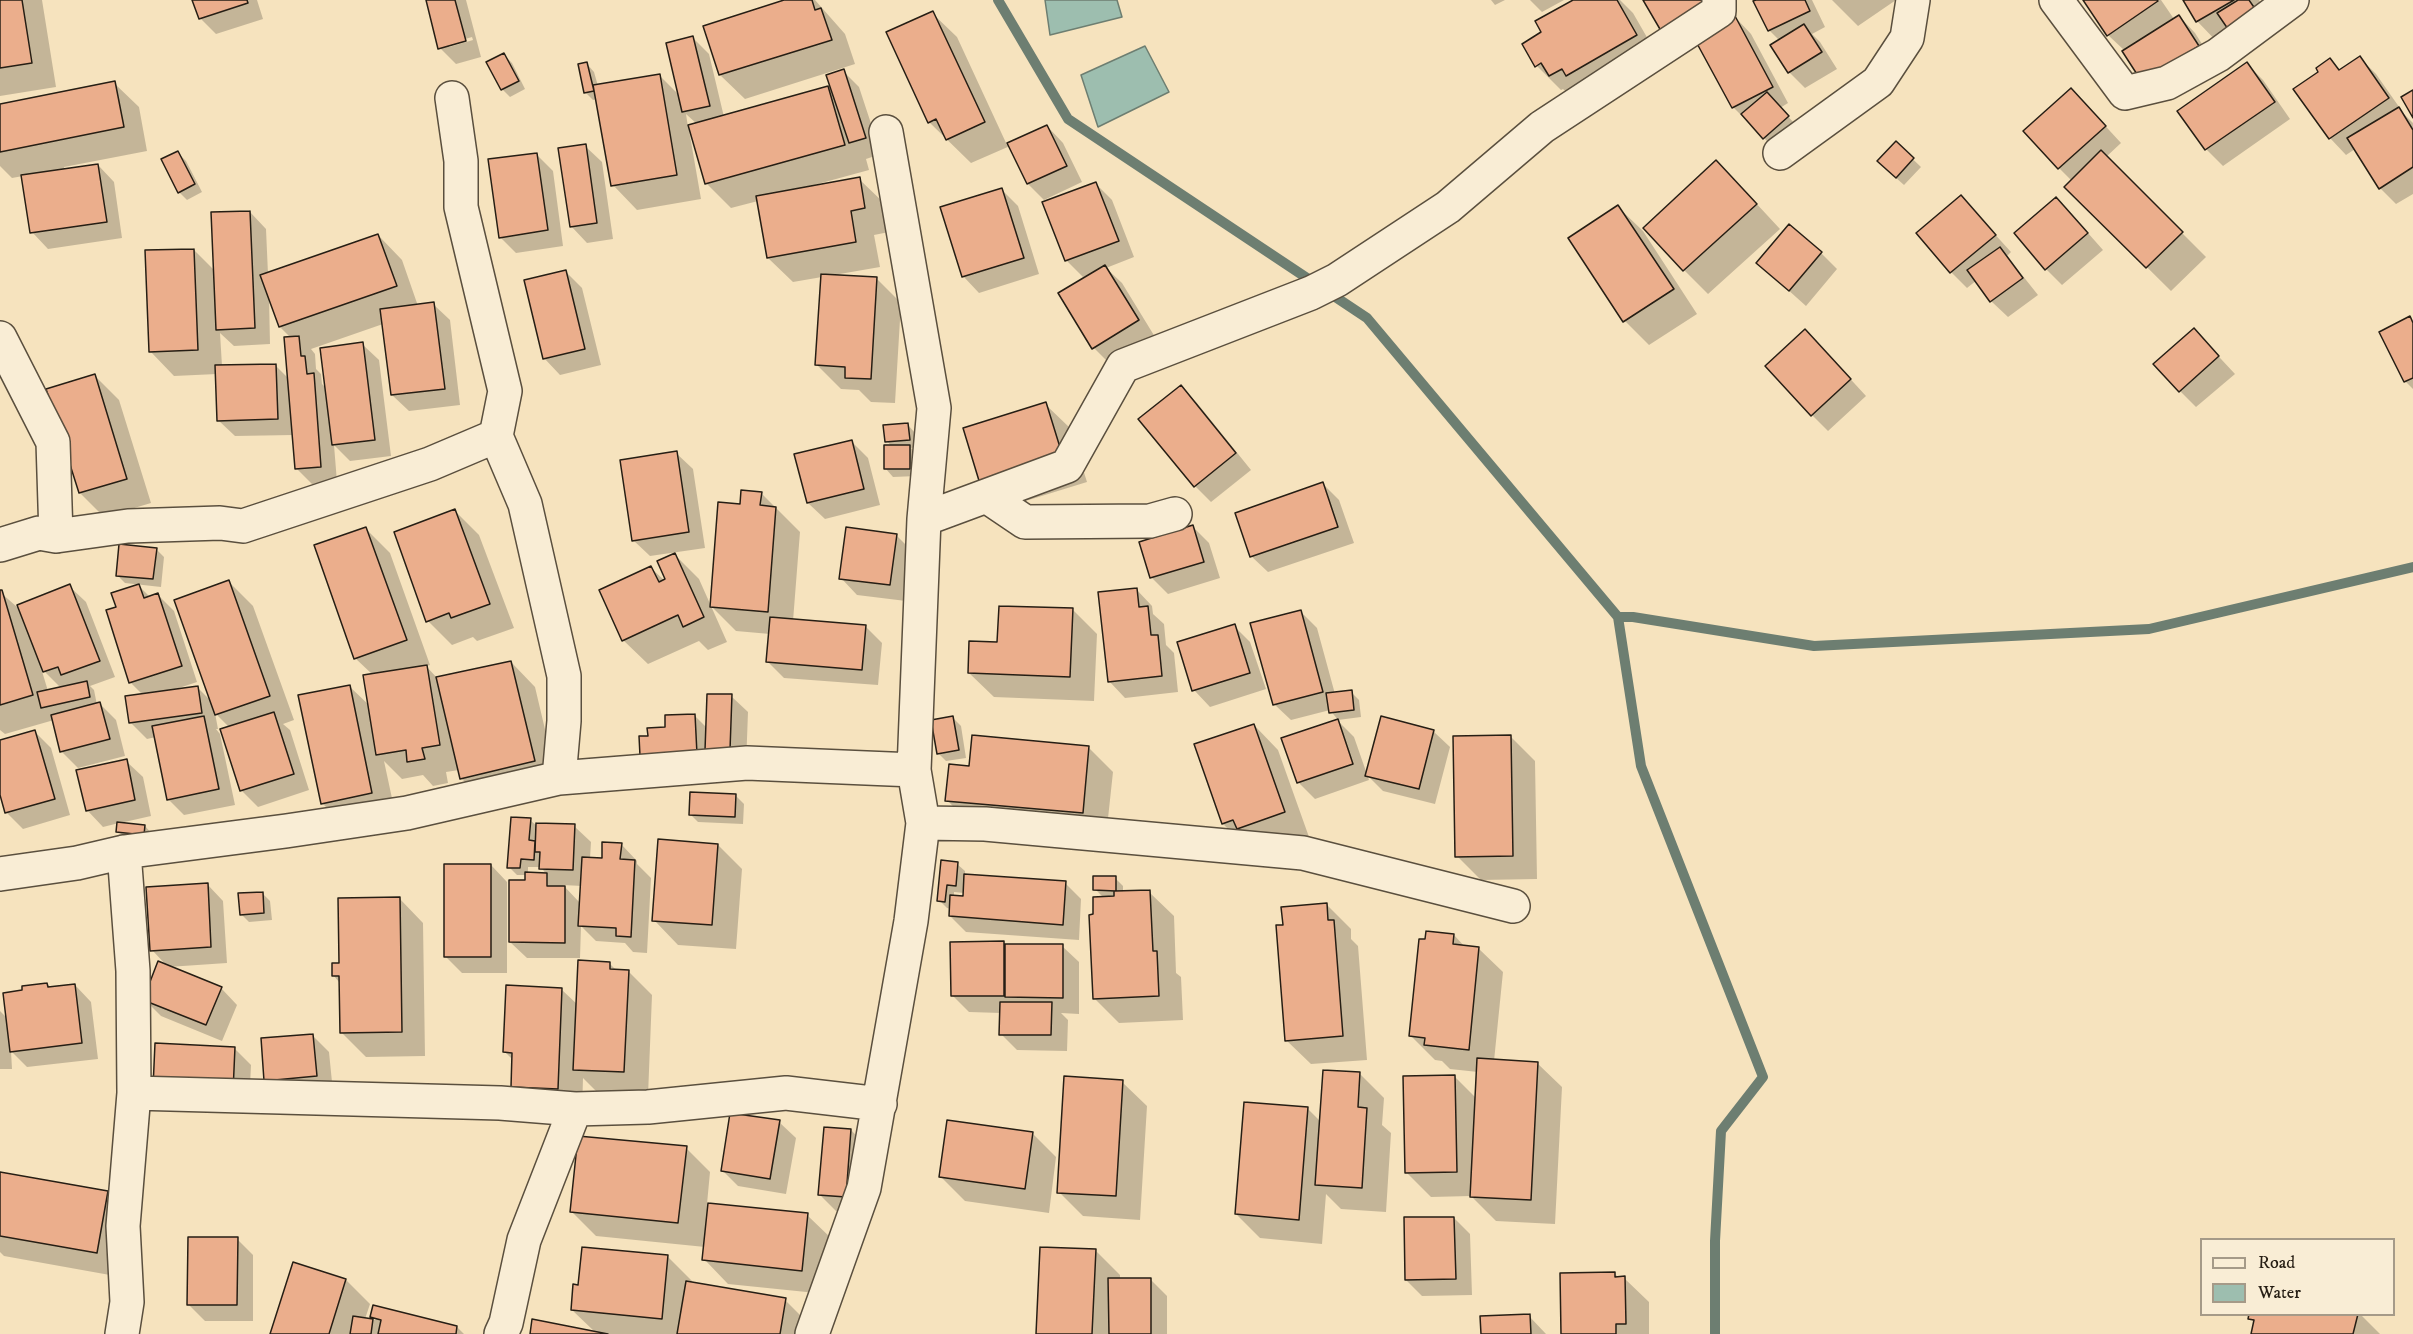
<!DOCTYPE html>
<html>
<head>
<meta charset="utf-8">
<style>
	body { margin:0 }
	#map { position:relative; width:2413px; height:1334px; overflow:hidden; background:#f6e3be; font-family:"IM FELL DW Pica",serif }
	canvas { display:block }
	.legend { position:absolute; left:2200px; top:1238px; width:195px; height:78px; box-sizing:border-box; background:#f9edd5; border:2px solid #a59a88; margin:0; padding:8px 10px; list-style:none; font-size:18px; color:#261e14 }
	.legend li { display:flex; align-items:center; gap:12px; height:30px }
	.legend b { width:30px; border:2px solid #a59a88 }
</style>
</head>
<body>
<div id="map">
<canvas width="2413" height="1334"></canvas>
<ul class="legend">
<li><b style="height:8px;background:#f9edd5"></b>Road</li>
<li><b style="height:16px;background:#9dbeaf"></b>Water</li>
</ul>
</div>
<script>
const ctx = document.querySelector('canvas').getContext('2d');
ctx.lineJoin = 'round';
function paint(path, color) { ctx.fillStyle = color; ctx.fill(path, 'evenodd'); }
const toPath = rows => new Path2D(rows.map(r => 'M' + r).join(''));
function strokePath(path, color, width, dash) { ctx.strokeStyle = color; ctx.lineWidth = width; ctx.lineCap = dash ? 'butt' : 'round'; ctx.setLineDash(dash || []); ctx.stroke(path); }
const water = toPath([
	[1045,0,1117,0,1122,17,1050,35,1045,0],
	[1145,46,1169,92,1098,127,1081,75,1145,46]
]);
paint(water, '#9dbeaf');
strokePath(water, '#6d7e71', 1.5);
paint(toPath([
	[0,0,42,0,56,87,0,96],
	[194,0,257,0,263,19,216,34,200,18],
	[427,0,466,0,481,57,456,64,440,48],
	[472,37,473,40,449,47,449,44],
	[789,0,815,0,845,34,855,64,745,99,720,75],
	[1491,0,1505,0,1495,5],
	[1530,0,1564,0,1542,12],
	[1576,0,1620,0,1633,13,1660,60,1575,100,1563,89,1561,90,1537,66,1543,33],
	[1645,0,1735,17,1751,34,1788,103,1780,108,1796,125,1772,146,1733,107,1698,42],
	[1760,0,1812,0,1825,27,1812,34,1820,42,1837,69,1805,88,1789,72,1780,41,1769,30],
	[1832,0,1896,0,1858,26],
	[2085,0,2161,0,2174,19,2179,16,2195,33,2214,63,2125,51,2108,35],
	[2184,0,2259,0,2269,17,2221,46,2197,21],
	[932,13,957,37,1007,145,1047,126,1063,143,1082,182,1044,200,1028,184,1010,146,971,163,929,122],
	[693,38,709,54,724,117,828,87,834,94,843,71,859,87,881,154,866,159,869,170,814,185,815,187,859,179,884,203,889,232,874,235,880,267,834,275,876,278,901,303,895,403,871,402,859,390,841,389,817,365,822,277,793,282,768,258,758,201,731,208,707,184,691,130,689,130,701,199,637,210,613,185,597,99,593,100,585,92,587,64,594,72,598,86,659,75,680,96],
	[686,114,697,124,688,127],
	[504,55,512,63,525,89,510,97,502,89],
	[2360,58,2376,74,2404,114,2413,123,2413,194,2396,204,2380,188,2355,149,2346,155,2330,138,2295,89,2320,72,2330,60,2341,71],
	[2247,64,2263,80,2290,119,2223,166,2206,149,2179,111],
	[114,83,139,107,147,151,64,167,65,170,98,165,114,182,122,238,48,249,32,232,23,176,12,178,0,166,0,105],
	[2087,106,2121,143,2106,157,2206,257,2171,291,2066,187,2072,181,2059,168],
	[1896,143,1921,167,1904,185,1886,169],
	[585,146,602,162,613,239,587,243,571,226],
	[178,153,186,161,202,192,187,200,179,192],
	[536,154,553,171,563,246,516,253,500,237],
	[1096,184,1112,200,1134,257,1106,268,1122,283,1155,337,1110,364,1094,348,1092,273,1083,277,1066,260],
	[1741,187,1780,229,1708,294,1684,270],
	[1002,190,1018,206,1039,274,979,293,963,276],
	[1961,197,2011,252,2007,256,2038,295,2008,317,1991,301,1977,280,1967,288,1951,272],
	[1618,207,1643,231,1697,314,1649,345,1625,321],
	[250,212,266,229,268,274,378,235,402,260,418,306,433,304,450,320,460,405,409,411,392,395,383,324,311,349,315,354,316,369,321,374,322,384,326,388,362,344,379,360,391,456,350,461,334,445,337,482,312,484,296,468,293,435,235,436,218,420,217,374,174,376,150,351,194,250,215,271],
	[269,297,280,327,291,338,289,379,275,365,222,366,220,333,234,346,270,344],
	[2072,215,2103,250,2062,285,2046,269],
	[1821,253,1837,269,1806,306,1758,263],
	[566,272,582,288,601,365,560,375,544,358],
	[2409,318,2413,322,2413,389,2405,381],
	[2194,330,2235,374,2196,407,2180,391],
	[1821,347,1866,396,1828,431,1812,415],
	[95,376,119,400,151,503,104,517,80,493],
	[1181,387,1197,403,1251,470,1211,502,1195,486],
	[1045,404,1070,428,1087,482,1006,507],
	[908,425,915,433,917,447,911,448,917,454,917,476,893,477,886,469,892,447,887,441],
	[851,441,868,458,880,505,825,519,808,503],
	[676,453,693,469,705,548,650,556,633,540],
	[1323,484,1339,500,1354,543,1268,572,1251,556],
	[761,493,800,532,793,621,865,626,882,643,878,685,784,678,768,662,770,634,736,631,712,607,720,504,742,505],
	[455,511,479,535,514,628,477,641,473,637,452,645,428,621],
	[1193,527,1209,543,1220,578,1168,594,1152,578,1141,543],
	[366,529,390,553,430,665,426,666,438,679,511,662,535,687,552,759,565,772,485,802,461,778,459,770,446,772,448,783,433,786,423,775,402,779,384,761,396,817,347,828,322,803,349,686,370,706,373,675,355,658],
	[896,535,913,552,906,601,857,595,841,578],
	[157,550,164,557,161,587,125,583,117,575],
	[674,554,699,579,727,642,708,650,699,641,648,664,623,640,651,568,665,581],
	[229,582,253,606,294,720,283,724,290,730,309,790,258,807,242,791,222,730,230,728,215,713,218,729,216,729,220,734,235,805,184,815,168,799,156,737,147,739,130,722,143,695,130,682,118,608,139,586,150,597,158,595,174,611,197,682,176,689,198,688,212,702],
	[69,586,86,602,115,677,90,686,94,690,97,705,100,704,116,720,125,756,78,768,61,751,54,720,5,734,0,730,0,592,17,607],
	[41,668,61,688,48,691],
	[1136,589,1152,606,1153,614,1164,624,1166,645,1174,653,1178,692,1125,698,1109,681],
	[1073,610,1097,634,1094,701,994,697,969,673,999,643],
	[1301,612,1317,628,1335,694,1351,692,1359,700,1361,717,1338,720,1330,710,1291,720,1274,704],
	[1234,626,1250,642,1266,689,1210,707,1194,690],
	[731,696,748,712,746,766,713,769,649,737,695,716,707,728],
	[953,718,961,726,966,758,946,761,938,753],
	[1338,721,1354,737,1369,780,1315,799,1298,782],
	[1254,725,1278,750,1309,837,1262,852,1248,848,1223,824],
	[1433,731,1450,747,1435,804,1383,791,1367,775],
	[35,732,51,748,70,815,23,829,7,813,0,789,0,742],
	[1511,737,1535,761,1537,879,1481,880,1457,856],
	[1088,747,1113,772,1106,837,971,825,947,800,971,767],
	[126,761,143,777,151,816,120,823,145,826,152,834,126,839,118,831,119,823,103,827,87,810],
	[736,796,744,804,743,824,698,822,690,814],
	[530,820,538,827,574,826,591,842,590,859,603,860,621,844,637,861,637,864,651,878,647,953,633,952,625,943,596,941,581,926,580,958,527,958,510,942,527,875,517,875,509,867],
	[528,867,541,867,546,874,528,874],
	[563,885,582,886,581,904],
	[718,845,742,869,736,949,678,945,654,920],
	[957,864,965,871,965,875,1065,883,1081,899,1079,940,966,932,950,916,951,909,947,908,939,900],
	[954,892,964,893,964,897,954,897],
	[491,865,507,882,507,973,462,973,445,956],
	[1115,878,1123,886,1123,892,1149,892,1174,916,1176,973,1181,977,1183,1020,1119,1023,1094,998,1104,898,1095,889],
	[207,884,223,901,227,963,168,967,152,950],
	[262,893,270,901,272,920,249,922,241,914],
	[399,898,423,923,425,1056,366,1057,341,1032,340,983,333,975,340,964],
	[1326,904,1351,929,1351,939,1358,946,1367,1060,1311,1064,1286,1040,1284,926],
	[1454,935,1465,947,1478,948,1503,972,1494,1061,1537,1063,1562,1087,1555,1224,1496,1221,1471,1196,1431,1197,1406,1172,1455,1077,1476,1098,1478,1072,1450,1069,1442,1061,1435,1060,1411,1036],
	[1003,943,1006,945,1062,946,1079,962,1079,1014,1061,1013,1068,1020,1067,1051,1017,1050,1001,1034,1001,1013,969,1012,953,996],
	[609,963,617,971,628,971,652,995,648,1096,599,1094,583,1078,582,1113,536,1111,512,1086,513,1060,505,1052,562,990,578,1005],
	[47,984,51,988,75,985,91,1002,98,1059,27,1067,11,1051,12,1069,0,1069,0,1011,7,1018,24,992],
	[221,988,237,1005,222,1041,161,1016,144,999],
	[313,1036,329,1052,333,1092,265,1080],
	[234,1048,251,1065,249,1108,171,1104],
	[1359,1073,1384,1098,1382,1125,1391,1133,1386,1212,1341,1209,1326,1194,1322,1244,1260,1238,1236,1214,1307,1108,1321,1122],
	[1122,1082,1147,1106,1140,1220,1083,1216,1059,1192],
	[779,1122,796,1138,786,1194,738,1186,722,1170],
	[851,1130,867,1147,862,1213,836,1211,820,1195],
	[1032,1133,1056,1157,1049,1213,965,1201,941,1177],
	[686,1148,710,1172,707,1204,807,1215,832,1239,826,1294,728,1284,704,1259,705,1247,596,1236,572,1212],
	[0,1173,107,1192,132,1217,121,1277,4,1256,0,1252],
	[1454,1218,1470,1234,1472,1295,1422,1296,1406,1280],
	[237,1239,253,1255,253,1321,205,1321,188,1304],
	[1096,1251,1120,1275,1120,1279,1150,1279,1167,1296,1167,1334,1037,1334],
	[667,1256,692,1281,691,1284,785,1300,809,1324,808,1334,531,1334,596,1333,572,1310,580,1286],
	[1615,1274,1619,1278,1624,1278,1649,1302,1649,1334,1563,1334],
	[346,1280,370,1304,365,1319,376,1320,372,1316,457,1327,464,1334,272,1334],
	[2251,1314,2360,1314,2380,1334,2252,1334,2255,1323,2250,1318],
	[1529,1316,1546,1334,1482,1334]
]), '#0003');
strokePath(toPath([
	[998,0,1068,119,1367,318,1618,617,1641,766,1763,1077,1721,1131,1715,1241,1715,1334],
	[1618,617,1633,617,1814,646,2149,629,2413,567]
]), '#6d7e71', 10);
const building = toPath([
	[0,0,22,0,32,63,0,68,0,0],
	[192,0,247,0,248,3,199,19,192,0],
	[426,0,455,0,466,41,438,49,426,0],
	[784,0,812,0,815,10,821,8,832,40,719,75,703,26,784,0],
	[1573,0,1617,0,1637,35,1566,76,1562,69,1549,76,1541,63,1535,67,1522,44,1541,32,1535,21,1573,0],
	[1643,0,1707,0,1664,36,1643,0],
	[1756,0,1805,0,1810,11,1768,31,1753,1,1756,0],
	[2083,0,2157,0,2158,1,2107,36,2083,0],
	[2183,0,2234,0,2196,22,2183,0],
	[2238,0,2249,0,2258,13,2230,32,2217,13,2238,0],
	[933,11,985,122,946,140,936,119,928,123,886,32,933,11],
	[2179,15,2199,46,2142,82,2122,51,2179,15],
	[1735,16,1773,87,1732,108,1694,38,1735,16],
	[1804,24,1822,52,1788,73,1770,45,1804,24],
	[693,36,710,106,682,112,666,43,693,36],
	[504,53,519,81,501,90,486,62,504,53],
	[2360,56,2389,98,2329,139,2293,89,2318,72,2316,68,2330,58,2339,70,2360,56],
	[587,62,594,91,584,93,578,64,587,62],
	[2247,62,2275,102,2205,150,2177,111,2247,62],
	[844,69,866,138,849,143,826,75,844,69],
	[660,74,677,175,611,186,593,85,660,74],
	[115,81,124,127,0,152,0,104,115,81],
	[828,86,845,145,705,184,688,125,828,86],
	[2071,88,2106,126,2058,169,2023,131,2071,88],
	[2413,90,2413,118,2401,97,2413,90],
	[1767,92,1789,116,1763,139,1741,114,1767,92],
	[2399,107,2413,130,2413,167,2379,189,2347,138,2399,107],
	[1047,125,1067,166,1027,184,1007,143,1047,125],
	[1896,141,1914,158,1896,178,1877,161,1896,141],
	[586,144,597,223,570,227,558,148,586,144],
	[2101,150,2183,232,2146,268,2064,187,2101,150],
	[178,151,195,184,178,193,161,159,178,151],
	[537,153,548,230,499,238,488,159,537,153],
	[1716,160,1757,204,1683,271,1643,228,1716,160],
	[98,164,107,222,30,233,21,175,98,164],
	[860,177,865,208,851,211,856,242,767,258,756,196,860,177],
	[1096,182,1119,241,1065,261,1042,202,1096,182],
	[1002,188,1024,258,962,277,940,207,1002,188],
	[1961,195,1996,235,1950,273,1916,233,1961,195],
	[2056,197,2088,233,2045,270,2014,233,2056,197],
	[1618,205,1674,289,1623,322,1568,238,1618,205],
	[250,211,255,328,216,330,211,212,250,211],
	[1789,224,1822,252,1789,291,1756,263,1789,224],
	[378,234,397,286,279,327,260,275,378,234],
	[2000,247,2023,278,1990,302,1967,270,2000,247],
	[194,249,198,350,149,352,145,250,194,249],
	[1105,265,1139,320,1092,349,1058,293,1105,265],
	[566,270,585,349,543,359,524,280,566,270],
	[821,274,877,277,871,379,845,378,845,367,815,365,821,274],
	[434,302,445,389,391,395,380,309,434,302],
	[2410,316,2413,323,2413,378,2404,382,2379,332,2410,316],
	[2194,328,2219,356,2179,392,2153,364,2194,328],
	[1805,329,1851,379,1811,416,1765,366,1805,329],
	[299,336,301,356,305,356,307,374,314,373,321,467,295,469,284,337,299,336],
	[363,342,375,440,332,445,320,348,363,342],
	[276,364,278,419,217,421,215,365,276,364],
	[95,374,127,479,79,493,46,389,95,374],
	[1181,385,1236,453,1194,487,1138,419,1181,385],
	[1046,402,1063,457,980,484,963,428,1046,402],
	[908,423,910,440,885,442,883,425,908,423],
	[852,440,864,489,807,503,794,454,852,440],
	[884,445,910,445,910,469,884,469,884,445],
	[677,451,689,532,632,541,620,460,677,451],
	[1323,482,1338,527,1250,557,1235,513,1323,482],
	[741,490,762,492,760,505,776,507,768,612,710,607,718,502,740,504,741,490],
	[455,509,490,604,451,618,449,613,426,622,394,532,455,509],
	[1193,525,1204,562,1150,578,1139,542,1193,525],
	[366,527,407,640,354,659,314,545,366,527],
	[846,527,897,534,890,585,839,579,846,527],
	[119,544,157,548,153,579,116,576,119,544],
	[675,553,704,617,683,627,678,615,622,641,599,590,651,566,659,582,665,579,657,561,675,553],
	[229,580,270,696,215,715,174,600,229,580],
	[70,584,100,661,61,675,58,667,43,672,17,605,70,584],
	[139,584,144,598,158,593,182,666,129,683,106,610,116,607,111,593,139,584],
	[1137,588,1139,607,1148,606,1151,635,1158,635,1162,676,1108,682,1098,592,1137,588],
	[0,590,2,590,33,695,0,705,0,590],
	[999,606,1073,608,1070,677,968,673,969,641,997,642,999,606],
	[1301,610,1323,692,1273,705,1250,623,1301,610],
	[770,617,866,625,862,670,766,662,770,617],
	[1235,624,1250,673,1192,691,1177,642,1235,624],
	[511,661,535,761,460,779,436,677,511,661],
	[427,665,440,745,422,748,425,759,407,762,406,750,376,755,363,675,427,665],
	[87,681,90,697,41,708,37,692,87,681],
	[350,685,372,793,321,804,298,695,350,685],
	[198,686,202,713,129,723,125,696,198,686],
	[1352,690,1354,710,1329,713,1326,693,1352,690],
	[707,694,732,694,730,750,705,750,707,694],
	[100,702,110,739,60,752,51,715,100,702],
	[274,712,294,774,240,791,220,729,274,712],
	[695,714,697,754,640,756,639,736,648,736,647,728,665,727,665,715,695,714],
	[204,716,219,789,167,800,152,726,204,716],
	[953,716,959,750,937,754,931,720,953,716],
	[1381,716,1434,730,1419,789,1365,776,1381,716],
	[1338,719,1353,764,1297,783,1281,738,1338,719],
	[1254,724,1285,812,1237,829,1233,820,1222,824,1194,744,1254,724],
	[35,730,55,799,5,813,0,795,0,740,35,730],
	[972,735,1089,746,1083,813,945,801,949,764,969,766,972,735],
	[1511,735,1513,856,1455,857,1453,736,1511,735],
	[127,759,135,800,86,811,76,770,127,759],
	[690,792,736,794,735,817,689,815,690,792],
	[511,817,531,818,529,840,535,841,534,860,521,859,520,868,507,868,511,817],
	[117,822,145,825,144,835,116,832,117,822],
	[536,823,575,824,573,870,539,869,540,852,535,852,536,823],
	[658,839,718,844,712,925,652,921,658,839],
	[602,842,622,843,620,859,635,860,631,937,616,936,616,928,578,926,582,857,602,858,602,842],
	[941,860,958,862,956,886,947,885,945,902,937,901,941,860],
	[444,864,491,864,491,957,444,957,444,864],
	[525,872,547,873,547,886,565,886,565,943,509,942,509,880,525,880,525,872],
	[964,874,1066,881,1063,925,949,916,950,895,963,896,964,874],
	[1093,876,1116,876,1116,891,1093,890,1093,876],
	[208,883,211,947,150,951,146,887,208,883],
	[1150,890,1153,951,1157,951,1159,996,1093,999,1089,915,1093,914,1093,897,1114,896,1114,891,1150,890],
	[263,892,264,913,240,915,238,893,263,892],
	[400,897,402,1032,340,1033,339,976,332,976,332,963,339,963,338,898,400,897],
	[1327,903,1328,920,1334,920,1343,1036,1285,1041,1276,925,1283,925,1281,907,1327,903],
	[1426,931,1454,934,1453,944,1479,947,1469,1050,1424,1045,1425,1038,1409,1036,1419,939,1425,939,1426,931],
	[1004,941,1004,996,951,996,950,942,1004,941],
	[1005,944,1063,944,1063,998,1005,997,1005,944],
	[578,960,610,962,610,969,629,970,624,1072,573,1070,578,960],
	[158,961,222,987,206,1025,143,1000,158,961],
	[47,983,48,987,75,984,82,1043,10,1052,3,993,22,990,22,986,47,983],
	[506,985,562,988,558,1089,511,1087,512,1053,503,1052,506,985],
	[1000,1002,1052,1002,1051,1035,999,1035,1000,1002],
	[313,1034,317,1076,264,1081,261,1038,313,1034],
	[155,1043,235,1047,233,1092,153,1088,155,1043],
	[1477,1058,1538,1062,1531,1200,1470,1197,1477,1058],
	[1323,1070,1360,1072,1358,1107,1367,1108,1362,1188,1315,1185,1323,1070],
	[1455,1075,1457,1172,1405,1173,1403,1076,1455,1075],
	[1064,1076,1123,1080,1116,1196,1057,1193,1064,1076],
	[1244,1102,1308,1107,1299,1220,1235,1214,1244,1102],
	[730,1113,780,1120,770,1179,721,1171,730,1113],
	[947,1120,1033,1132,1025,1189,939,1177,947,1120],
	[824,1127,851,1129,846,1197,818,1195,824,1127],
	[578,1136,687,1146,678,1223,570,1212,578,1136],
	[0,1172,108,1191,97,1253,0,1236,0,1172],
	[708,1203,808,1213,802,1271,702,1260,708,1203],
	[1404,1217,1454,1217,1456,1279,1405,1280,1404,1217],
	[188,1237,238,1237,237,1305,187,1305,188,1237],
	[582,1247,668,1255,662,1319,571,1310,573,1284,578,1285,582,1247],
	[1040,1247,1096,1249,1092,1334,1036,1334,1040,1247],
	[293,1262,346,1279,329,1334,270,1334,293,1262],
	[1615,1272,1615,1277,1625,1276,1626,1324,1616,1324,1616,1334,1561,1334,1560,1273,1615,1272],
	[1108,1278,1151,1278,1151,1334,1109,1334,1108,1278],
	[686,1281,786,1298,780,1334,677,1334,686,1281],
	[373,1305,457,1326,456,1334,378,1334,381,1320,370,1317,373,1305],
	[1530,1314,1531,1334,1481,1334,1480,1316,1530,1314],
	[2249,1314,2358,1314,2353,1334,2251,1334,2254,1320,2248,1319,2249,1314],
	[353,1316,373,1319,371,1334,350,1334,353,1316],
	[532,1319,608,1334,530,1334,532,1319]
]);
paint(building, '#ebae8c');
strokePath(building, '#261e14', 1.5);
const minor = toPath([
	[2056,0,2125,93,2167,83,2218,55,2292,0],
	[886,132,934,408,924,519],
	[1780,153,1878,82,1907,38,1913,0],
	[0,338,53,442,56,536],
	[496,436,525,504,564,676,564,721,559,778],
	[988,497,1025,522,1150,521,1175,514],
	[0,545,39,533,56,536,128,526,220,523,243,526,430,464,496,436,505,391,461,207,461,161,452,98],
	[923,823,985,824,1303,853,1513,906],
	[0,874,77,863,124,852,286,831,407,813,559,778,747,763,914,770],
	[134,1093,500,1103,575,1109,648,1107,786,1093,880,1104],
	[122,1334,127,1302,123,1226,134,1093,133,971,124,852],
	[501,1334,506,1323,524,1240,575,1109],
	[812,1334,864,1188,911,921,923,823,914,770,924,519,1067,466,1123,366,1311,293,1337,280,1448,207,1542,127,1719,11,1719,0]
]);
strokePath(minor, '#5a4f3e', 36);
strokePath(minor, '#f9edd5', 33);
</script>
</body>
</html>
